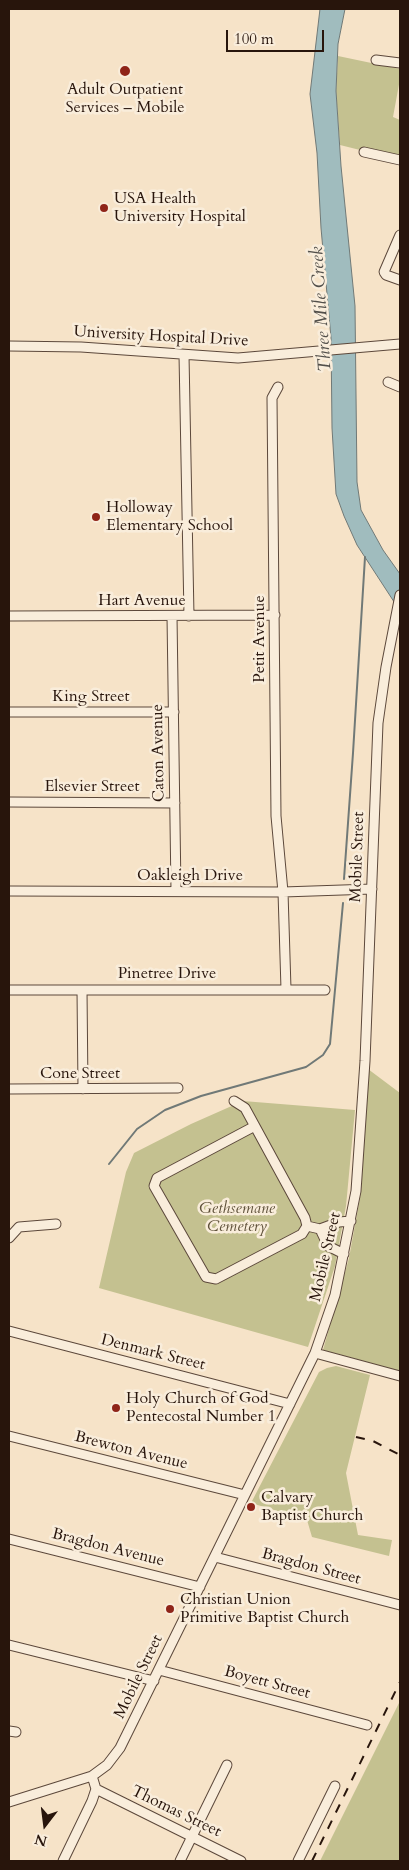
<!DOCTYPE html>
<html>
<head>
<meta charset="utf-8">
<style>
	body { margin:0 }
	#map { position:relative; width:409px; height:1870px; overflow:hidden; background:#f6e3c8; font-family:Cardo,serif }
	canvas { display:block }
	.frame { position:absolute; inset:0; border:10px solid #28150c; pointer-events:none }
	.north { position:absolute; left:20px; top:1800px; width:50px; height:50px; -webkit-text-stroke:4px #f9eddb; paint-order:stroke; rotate:195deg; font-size:14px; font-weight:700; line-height:20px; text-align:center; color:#28150c }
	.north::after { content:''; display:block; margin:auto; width:18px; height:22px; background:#28150c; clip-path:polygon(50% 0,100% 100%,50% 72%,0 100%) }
	.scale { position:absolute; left:226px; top:30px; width:98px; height:22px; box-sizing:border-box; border:2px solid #28150c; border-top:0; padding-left:6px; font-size:15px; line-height:18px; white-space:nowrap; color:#28150c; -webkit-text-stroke:4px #f9eddb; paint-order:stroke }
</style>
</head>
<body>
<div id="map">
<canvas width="409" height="1870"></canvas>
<div class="frame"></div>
<div class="north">N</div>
<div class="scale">100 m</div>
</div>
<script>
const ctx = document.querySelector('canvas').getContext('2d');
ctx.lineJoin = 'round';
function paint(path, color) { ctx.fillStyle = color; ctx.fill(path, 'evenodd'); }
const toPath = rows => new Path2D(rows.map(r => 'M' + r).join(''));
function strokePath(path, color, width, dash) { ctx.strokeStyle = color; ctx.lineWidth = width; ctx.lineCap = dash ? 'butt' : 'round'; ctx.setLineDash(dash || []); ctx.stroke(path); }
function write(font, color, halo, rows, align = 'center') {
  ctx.font = font + ' Cardo,serif'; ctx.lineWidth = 5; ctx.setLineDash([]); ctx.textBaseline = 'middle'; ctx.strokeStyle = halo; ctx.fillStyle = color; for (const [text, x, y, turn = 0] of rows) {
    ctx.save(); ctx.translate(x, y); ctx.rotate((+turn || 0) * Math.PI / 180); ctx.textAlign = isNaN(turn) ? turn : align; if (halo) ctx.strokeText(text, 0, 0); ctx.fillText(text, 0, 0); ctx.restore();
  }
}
paint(toPath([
	[338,56,400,69,400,79,393,117,400,120,400,160,340,145,336,91],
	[368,1069,400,1093,400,1371,323,1350,349,1258,361,1192],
	[243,1101,355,1110,346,1206,335,1266,308,1347,99,1288,126,1172,134,1153,191,1124],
	[336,1366,370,1375,346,1473,358,1535,392,1540,389,1556,312,1537,307,1520,251,1503,319,1372,327,1368],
	[400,1701,400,1861,320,1861]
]), '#c4c190');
const water = toPath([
	[320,9,345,9,338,44,336,91,341,166,355,306,357,482,361,510,383,550,400,574,400,611,357,545,344,516,336,494,332,428,331,338,321,228,317,153,310,94,320,9]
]);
paint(water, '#a0bcbe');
strokePath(water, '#707977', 1);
strokePath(toPath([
	[344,879,353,753,365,557],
	[109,1164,137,1129,165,1110,201,1096,306,1067,323,1055,330,1044,343,903]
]), '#707977', 2);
const minor = toPath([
	[376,60,400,63],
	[364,152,400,160],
	[400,235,384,272,386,275,400,280],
	[9,346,81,347,238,358,400,344],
	[184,355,189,616],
	[388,382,400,387],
	[278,387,272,398,276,816,283,892,286,989],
	[9,616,275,615],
	[172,616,176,891],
	[9,712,174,712],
	[9,802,175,803],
	[9,891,283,892,372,889],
	[9,990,325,990],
	[82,990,83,1089],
	[9,1089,178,1088],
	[234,1101,245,1108,305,1218,307,1226,320,1229,328,1246,344,1254],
	[255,1126,157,1178,154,1186,206,1277,216,1279,302,1234,307,1226],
	[320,1229,339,1222,351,1221],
	[9,1238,19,1227,56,1224],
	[9,1331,290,1404],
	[315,1353,400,1376],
	[9,1436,245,1495],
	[9,1539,200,1587],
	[215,1557,400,1605],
	[9,1645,154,1681],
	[159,1670,367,1725],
	[9,1731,16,1732],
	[96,1789,241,1861],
	[9,1802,92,1776,107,1765,120,1748,315,1353,335,1295,356,1191,365,1061,378,723,386,667,400,595],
	[63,1861,92,1801,96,1789,92,1776],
	[180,1861,227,1765],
	[298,1861,335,1786]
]);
strokePath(minor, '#5c483b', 11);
strokePath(minor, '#f9eddb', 9);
strokePath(toPath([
	[356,1437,373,1441,400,1455],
	[312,1861,400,1682]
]), '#28150c', 2, [9, 9]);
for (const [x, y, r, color] of [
	[125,71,6,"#8f2418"],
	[104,208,5,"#8f2418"],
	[96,517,5,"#8f2418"],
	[116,1408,5,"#8f2418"],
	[251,1507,5,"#8f2418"],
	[170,1609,5,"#8f2418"]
]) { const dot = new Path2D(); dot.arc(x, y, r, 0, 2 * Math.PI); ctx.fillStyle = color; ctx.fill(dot); strokePath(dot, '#f9eddb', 2); }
write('16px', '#28150c', '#f9eddb', [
	["Adult Outpatient",125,90,"center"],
	["Services – Mobile",125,108,"center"],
	["USA Health",114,199],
	["University Hospital",114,217],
	["Holloway",106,508],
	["Elementary School",106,526],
	["Holy Church of God",126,1399],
	["Pentecostal Number 1",126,1417],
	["Calvary",261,1498],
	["Baptist Church",261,1516],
	["Christian Union",180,1600],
	["Primitive Baptist Church",180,1618]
], 'left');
write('16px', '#28150c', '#f9eddb', [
	["University Hospital Drive",161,337,3],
	["Hart Avenue",142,601],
	["Petit Avenue",260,639,-90],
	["King Street",91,697],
	["Caton Avenue",159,753,-91],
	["Elsevier Street",92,787],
	["Mobile Street",358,857,-88],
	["Oakleigh Drive",190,876],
	["Pinetree Drive",167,974],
	["Cone Street",80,1074],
	["Mobile Street",326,1257,-77],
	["Denmark Street",153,1353,14],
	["Brewton Avenue",131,1451,14],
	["Bragdon Avenue",108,1548,14],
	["Bragdon Street",311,1567,15],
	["Mobile Street",139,1677,-64],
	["Boyett Street",267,1683,15],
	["Thomas Street",176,1812,26]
]);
write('italic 16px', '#5f513a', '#f9eddb', [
	["Gethsemane",237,1209],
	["Cemetery",237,1227]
]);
write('italic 18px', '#524f4a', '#f9eddb', [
	["Three Mile Creek",322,309,-94]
]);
</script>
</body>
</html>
